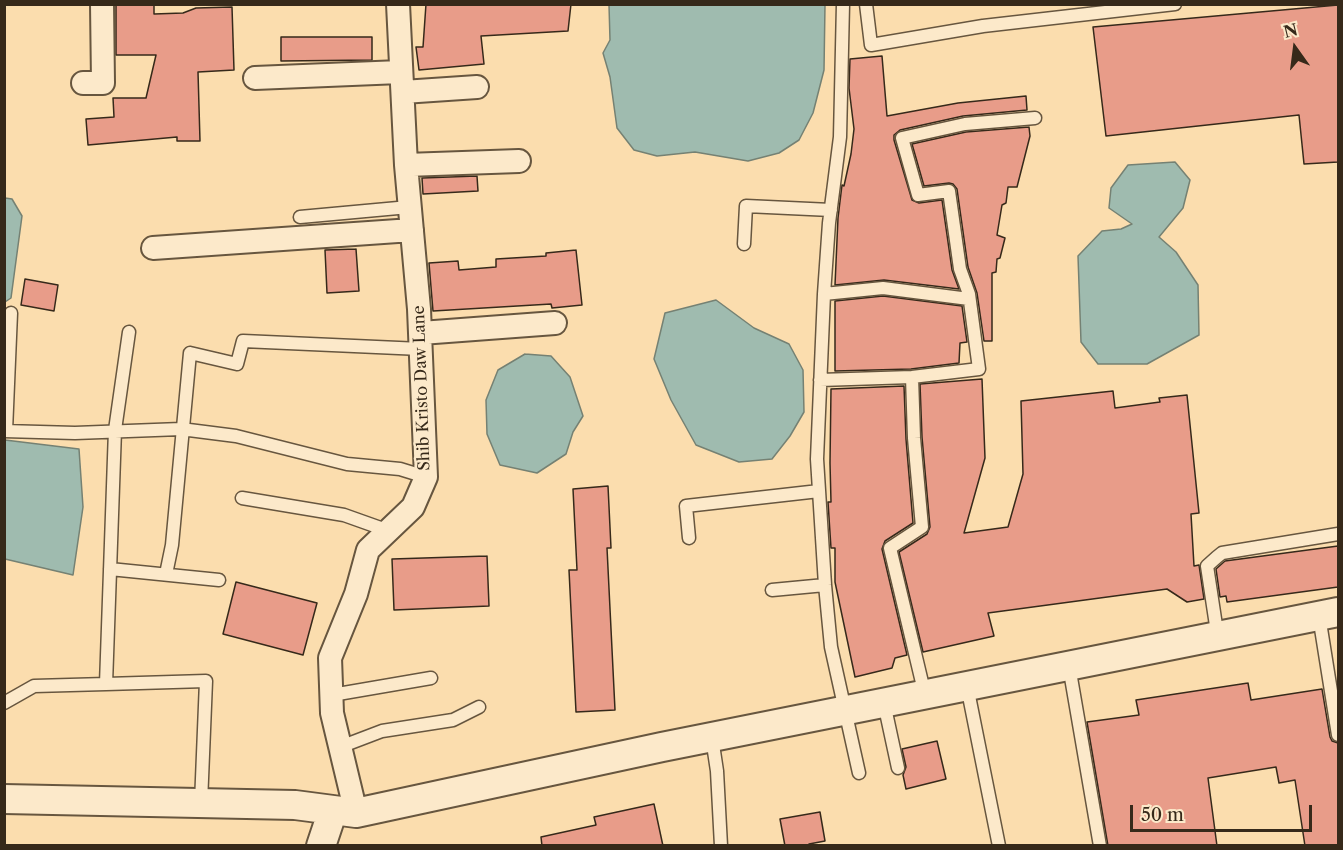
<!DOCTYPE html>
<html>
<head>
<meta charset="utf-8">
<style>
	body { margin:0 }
	#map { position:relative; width:1343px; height:850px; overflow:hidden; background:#fbddae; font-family:"Libre Caslon Text",serif }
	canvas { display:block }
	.frame { position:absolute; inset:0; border:6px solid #36291a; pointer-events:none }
	.north { position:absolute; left:1265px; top:18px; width:60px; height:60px; -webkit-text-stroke:4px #fce9ca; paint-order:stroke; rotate:346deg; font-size:16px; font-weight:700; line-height:24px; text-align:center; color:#36291a }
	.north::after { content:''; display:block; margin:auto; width:21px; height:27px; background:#36291a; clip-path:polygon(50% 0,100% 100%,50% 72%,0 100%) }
	.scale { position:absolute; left:1130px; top:805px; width:182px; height:27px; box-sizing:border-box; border:3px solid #36291a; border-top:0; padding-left:8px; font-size:18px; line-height:21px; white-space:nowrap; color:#36291a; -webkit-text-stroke:4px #fce9ca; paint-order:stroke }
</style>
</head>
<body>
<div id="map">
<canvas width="1343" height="850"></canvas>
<div class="frame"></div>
<div class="north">N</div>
<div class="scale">50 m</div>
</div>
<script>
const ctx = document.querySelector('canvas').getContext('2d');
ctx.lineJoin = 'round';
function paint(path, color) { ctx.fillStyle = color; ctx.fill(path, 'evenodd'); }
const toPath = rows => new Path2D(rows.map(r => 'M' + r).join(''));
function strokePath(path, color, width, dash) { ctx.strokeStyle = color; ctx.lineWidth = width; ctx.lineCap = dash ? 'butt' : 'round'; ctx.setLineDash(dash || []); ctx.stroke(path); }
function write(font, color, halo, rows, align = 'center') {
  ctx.font = font + ' "Libre Caslon Text",serif'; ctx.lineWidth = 4.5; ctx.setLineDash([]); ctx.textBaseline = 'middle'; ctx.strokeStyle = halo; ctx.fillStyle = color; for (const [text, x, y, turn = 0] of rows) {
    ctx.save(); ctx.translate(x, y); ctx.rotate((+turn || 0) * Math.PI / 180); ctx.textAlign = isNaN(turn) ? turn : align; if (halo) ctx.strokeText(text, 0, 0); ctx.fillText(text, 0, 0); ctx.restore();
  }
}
const water = toPath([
	[609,5,825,5,824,70,813,113,799,140,779,153,748,161,695,152,657,156,634,150,617,128,610,77,603,53,610,40,609,5],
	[1175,162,1190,180,1183,208,1159,237,1176,252,1198,285,1199,335,1147,364,1098,364,1081,342,1078,256,1102,231,1121,229,1132,224,1109,208,1111,188,1128,165,1175,162],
	[5,198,12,199,22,216,11,298,5,302,5,198],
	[716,300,754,328,789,344,803,370,804,412,790,436,772,459,739,462,696,445,671,400,654,359,665,313,716,300],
	[525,354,551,356,570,377,583,416,573,432,566,454,537,473,500,465,487,434,486,400,498,370,525,354],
	[5,440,79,449,83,507,73,575,5,559,5,440]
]);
paint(water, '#9fbbaf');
strokePath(water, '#758173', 1.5);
const building = toPath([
	[116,4,154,4,154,14,183,13,196,8,232,7,234,70,198,72,200,141,177,141,177,137,88,145,86,119,114,117,113,98,146,98,156,55,116,55,116,4],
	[426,4,571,4,568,31,481,36,484,64,419,70,416,47,423,47,426,4],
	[1338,5,1338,162,1304,164,1299,115,1106,136,1093,27,1338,5],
	[281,37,372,37,372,60,281,61,281,37],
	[882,56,887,116,958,103,1026,96,1027,110,963,116,900,130,894,135,894,140,912,200,919,203,942,200,952,270,959,289,884,280,835,285,838,218,842,185,844,186,851,154,854,129,849,88,850,59,882,56],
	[1029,127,1030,136,1017,187,1008,187,1006,203,1002,205,997,235,1005,238,1000,258,997,259,996,272,992,273,992,341,984,341,977,293,968,267,957,189,953,184,949,183,924,186,912,144,966,132,1029,127],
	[477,176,478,191,423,194,422,178,477,176],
	[356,249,359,291,327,293,325,250,356,249],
	[576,250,582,305,552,308,551,304,433,311,429,263,458,261,459,270,496,267,496,259,546,256,546,253,576,250],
	[25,279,58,285,54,311,21,305,25,279],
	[883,296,962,306,967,342,960,343,959,363,911,369,835,371,835,301,883,296],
	[982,379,985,458,964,533,1008,527,1023,474,1021,401,1113,391,1115,408,1160,402,1159,398,1187,395,1199,513,1191,514,1194,566,1199,565,1204,599,1187,602,1167,589,988,613,994,636,923,652,899,552,927,534,930,527,922,437,920,384,982,379],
	[904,386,906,439,913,523,885,541,882,549,907,655,895,658,892,668,855,677,835,582,835,548,831,548,828,502,831,502,830,463,831,389,904,386],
	[608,486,611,548,607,548,615,710,576,712,569,570,577,570,573,489,608,486],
	[1338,546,1338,587,1227,602,1226,596,1220,597,1216,569,1225,561,1338,546],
	[487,556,489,606,394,610,392,559,487,556],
	[236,582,317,603,303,655,223,634,236,582],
	[1248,683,1251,700,1322,689,1330,737,1332,741,1338,743,1338,846,1305,846,1295,780,1279,783,1276,767,1208,778,1217,846,1108,846,1087,722,1139,715,1136,700,1248,683],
	[937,741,946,779,906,789,903,775,906,767,902,749,937,741],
	[654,804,663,846,542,846,541,837,596,825,594,817,654,804],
	[820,812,825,841,809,844,809,846,785,846,780,819,820,812]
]);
paint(building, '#e89c89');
strokePath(building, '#36291a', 1.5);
const service = toPath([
	[843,4,840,137,829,223,824,294,817,459,825,585,831,647,859,773],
	[866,4,871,45,983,26,1175,4],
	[300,217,409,207],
	[744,244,746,206,831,210],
	[824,294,883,288,969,299],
	[129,332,115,430,106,684,206,681,201,803],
	[912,377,914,438,922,527,890,548,925,695],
	[820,380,912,377,979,369,969,294,960,269,949,191,918,195,902,138,965,124,1035,118],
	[4,431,75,433,181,429,236,436,347,464,400,469,426,477],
	[6,431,11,313],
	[242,498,344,515,389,531],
	[689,538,686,506,819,491],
	[110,569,219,580],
	[166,574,172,545,190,353,237,364,243,341,421,349],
	[772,590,825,585],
	[1319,616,1338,735],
	[1219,635,1217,632,1207,566,1217,557,1222,553,1338,534],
	[1069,666,1100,846],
	[967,686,999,846],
	[332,695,431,678],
	[4,703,34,686,106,684],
	[884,703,898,768],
	[712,738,717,771,721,846],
	[340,747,382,731,453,720,479,707]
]);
const minor = toPath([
	[255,78,400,72],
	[83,83,103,83,102,4],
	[403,92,477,87],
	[406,165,519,161],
	[153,248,412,230],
	[421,333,555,323],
	[356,813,332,713,330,658,356,594,368,550,413,507,426,477,419,309,406,165,398,4]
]);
const tertiary = toPath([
	[4,799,295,805,356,813,662,747,1338,612],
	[321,846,333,810]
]);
strokePath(service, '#67563f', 15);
strokePath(minor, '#67563f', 26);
strokePath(tertiary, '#67563f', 32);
strokePath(service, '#fce9ca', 12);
strokePath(minor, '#fce9ca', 22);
strokePath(tertiary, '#fce9ca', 28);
write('16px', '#36291a', '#fce9ca', [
	["Shib Kristo Daw Lane",422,388,-92]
]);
</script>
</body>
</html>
